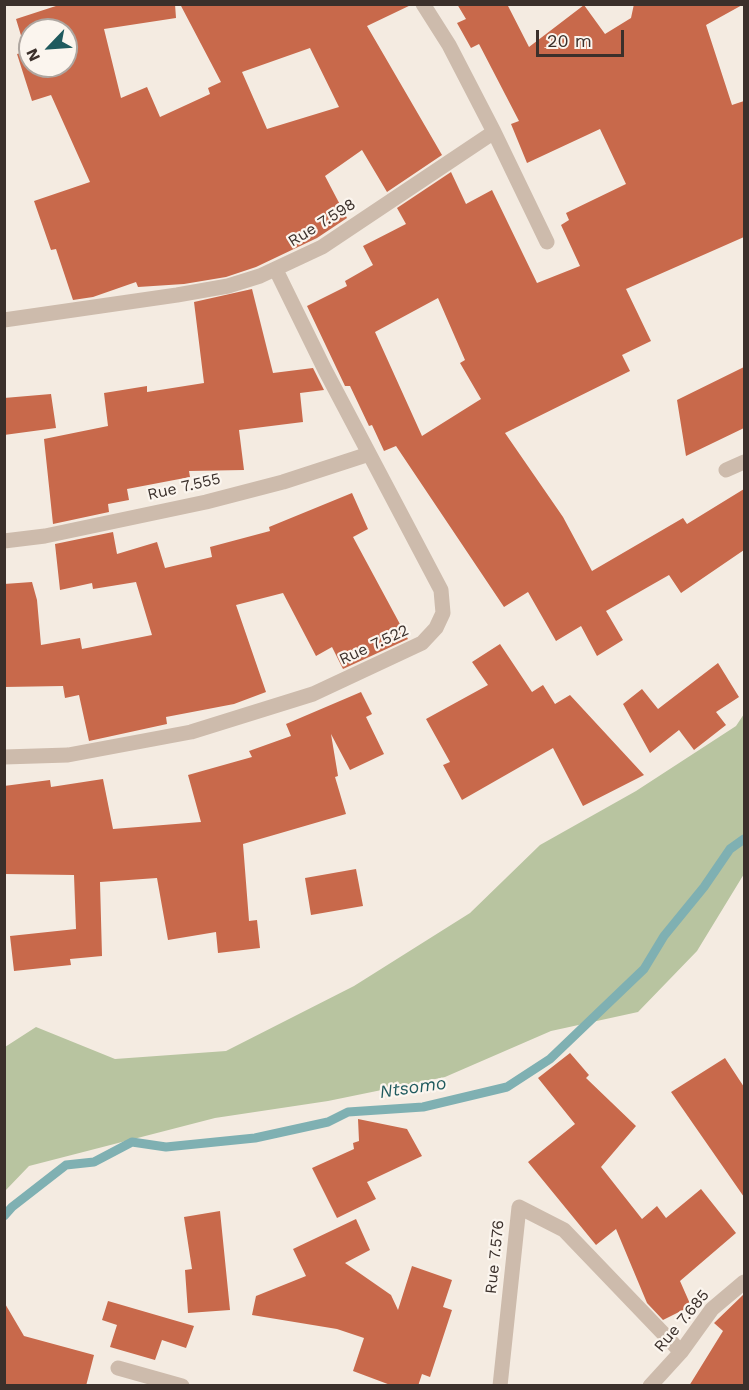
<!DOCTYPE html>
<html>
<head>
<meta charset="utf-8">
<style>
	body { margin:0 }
	#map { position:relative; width:749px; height:1390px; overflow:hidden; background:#f4ebe1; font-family:"Work Sans",sans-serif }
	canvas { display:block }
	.frame { position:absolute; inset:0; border:6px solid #3b302b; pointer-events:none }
	.north { position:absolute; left:18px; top:18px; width:60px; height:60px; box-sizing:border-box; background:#fbf5ee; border:2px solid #aea6a0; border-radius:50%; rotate:245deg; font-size:16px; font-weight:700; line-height:24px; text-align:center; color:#3b302b }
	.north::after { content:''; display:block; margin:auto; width:21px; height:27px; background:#1f5a5e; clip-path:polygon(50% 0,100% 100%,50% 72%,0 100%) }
	.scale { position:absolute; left:536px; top:30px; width:88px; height:27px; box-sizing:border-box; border:3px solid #3b302b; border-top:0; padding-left:8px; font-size:18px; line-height:21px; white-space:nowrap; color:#3b302b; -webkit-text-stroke:4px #fbf5ee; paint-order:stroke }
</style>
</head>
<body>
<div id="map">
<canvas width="749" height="1390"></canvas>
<div class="frame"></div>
<div class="north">N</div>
<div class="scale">20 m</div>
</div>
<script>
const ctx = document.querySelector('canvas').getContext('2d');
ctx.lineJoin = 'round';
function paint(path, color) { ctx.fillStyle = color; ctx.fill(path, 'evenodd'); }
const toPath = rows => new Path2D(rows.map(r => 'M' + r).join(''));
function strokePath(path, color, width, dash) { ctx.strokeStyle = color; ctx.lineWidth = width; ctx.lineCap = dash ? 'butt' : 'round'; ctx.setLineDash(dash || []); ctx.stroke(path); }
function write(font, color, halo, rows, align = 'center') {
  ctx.font = font + ' "Work Sans",sans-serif'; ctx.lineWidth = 4.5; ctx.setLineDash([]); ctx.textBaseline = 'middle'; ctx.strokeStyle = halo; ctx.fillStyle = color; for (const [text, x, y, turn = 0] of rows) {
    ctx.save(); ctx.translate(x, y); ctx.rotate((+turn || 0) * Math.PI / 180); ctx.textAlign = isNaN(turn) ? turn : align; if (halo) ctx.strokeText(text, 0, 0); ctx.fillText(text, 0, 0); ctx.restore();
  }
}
paint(toPath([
	[744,714,744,874,697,951,638,1012,551,1031,445,1077,328,1101,215,1118,29,1166,5,1191,5,1047,36,1027,115,1059,226,1051,354,986,470,913,540,845,636,791,736,726]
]), '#b8c4a0');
strokePath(toPath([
	[4,1216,12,1207,66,1165,94,1162,132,1142,166,1147,255,1138,328,1122,348,1112,423,1107,507,1087,550,1059,644,969,664,936,704,887,730,849,744,839]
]), '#7fb0b2', 9);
paint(toPath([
	[62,4,175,4,176,18,104,29,121,98,147,87,160,117,210,94,208,88,221,82,180,4,413,4,367,26,442,155,387,192,362,150,325,176,347,218,317,238,256,267,226,277,184,284,138,287,136,282,93,297,73,300,56,249,51,250,34,201,90,182,51,95,32,101,17,54,26,52,16,19],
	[30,30,66,30,66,66,30,66],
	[310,48,339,107,267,129,242,72],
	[457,4,507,4,529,47,584,5,605,34,631,18,634,4,744,4,706,25,732,105,744,101,744,237,626,289,651,341,622,355,630,371,505,433,563,517,592,571,683,518,687,524,744,489,744,550,681,593,669,575,606,611,623,640,597,656,581,626,556,641,528,592,504,607,396,446,384,451,372,425,369,426,350,386,345,386,307,306,347,286,345,281,373,265,363,246,406,224,397,208,451,172,466,204,492,190,537,283,580,266,561,225,569,220,566,213,626,184,600,129,527,163,511,124,519,121,479,44,471,48,457,23,466,19],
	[438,298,465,360,460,363,481,399,422,436,375,332],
	[252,289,273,373,313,368,324,390,300,393,303,422,239,430,244,470,189,471,190,477,127,489,129,500,108,504,109,512,53,524,44,439,108,426,104,393,147,386,147,392,204,383,194,302],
	[744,367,744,428,686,456,677,400],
	[51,394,56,428,4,435,4,398],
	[352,493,368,529,353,537,408,639,343,669,332,647,316,656,283,593,236,605,266,692,234,704,166,717,167,724,89,741,79,695,65,698,63,686,4,687,4,584,32,582,37,600,41,645,80,638,82,649,152,635,136,582,93,589,92,583,60,590,55,544,113,532,117,554,157,542,165,568,212,557,210,547,270,531,269,527],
	[500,644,532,692,543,685,555,704,570,695,644,775,583,806,553,748,462,800,443,765,450,762,426,719,488,685,472,662],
	[718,663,739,697,716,712,726,725,694,750,679,730,650,753,623,704,642,689,658,709],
	[361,692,372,714,366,717,384,754,350,770,331,734,338,776,335,777,346,814,243,844,249,921,257,920,260,948,218,953,216,932,168,940,157,878,100,882,102,956,70,959,71,965,14,971,10,936,76,929,74,875,4,874,4,786,50,780,51,787,103,779,113,829,201,822,188,775,252,757,249,751,291,736,286,724],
	[356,869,363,906,311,915,305,878],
	[570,1053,589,1075,586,1078,636,1126,601,1167,642,1219,657,1206,666,1218,701,1189,736,1233,680,1281,691,1306,663,1320,647,1303,616,1229,596,1245,528,1162,575,1124,538,1078],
	[725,1058,744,1087,744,1197,671,1092],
	[358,1119,407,1129,422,1156,367,1182,376,1199,337,1218,312,1168,354,1149,353,1143,359,1141],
	[220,1211,230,1310,188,1313,185,1270,192,1269,184,1217],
	[356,1219,370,1250,345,1263,391,1295,398,1310,412,1266,452,1280,443,1307,452,1310,430,1377,422,1374,418,1386,393,1386,353,1371,364,1338,337,1329,252,1315,256,1296,306,1276,293,1249],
	[744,1294,744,1386,689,1386,723,1331,714,1323],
	[108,1301,194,1326,186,1348,162,1340,155,1360,110,1347,117,1325,102,1320],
	[4,1302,24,1336,94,1355,86,1386,4,1386]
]), '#c8694b');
strokePath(toPath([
	[494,132,547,242],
	[4,320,177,295,228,286,260,276,322,247,494,132,449,45,423,4],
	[726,470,744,462],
	[4,541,45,536,206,502,283,482,369,454],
	[4,757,68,755,191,732,313,694,422,643,436,628,443,613,441,590,325,370,276,270],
	[118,1368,182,1386],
	[500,1386,519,1207,564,1230,681,1352],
	[650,1386,681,1352,712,1309,744,1282]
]), '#cdbbac', 15);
write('16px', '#3b302b', '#fbf5ee', [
	["Rue 7.598",322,223,-32],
	["Rue 7.555",184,487,-13],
	["Rue 7.522",374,645,-25],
	["Rue 7.576",495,1257,-84],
	["Rue 7.685",682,1321,-50]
]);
write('italic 18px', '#1f5a5e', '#fbf5ee', [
	["Ntsomo",413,1088,-8]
]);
</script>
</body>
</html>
